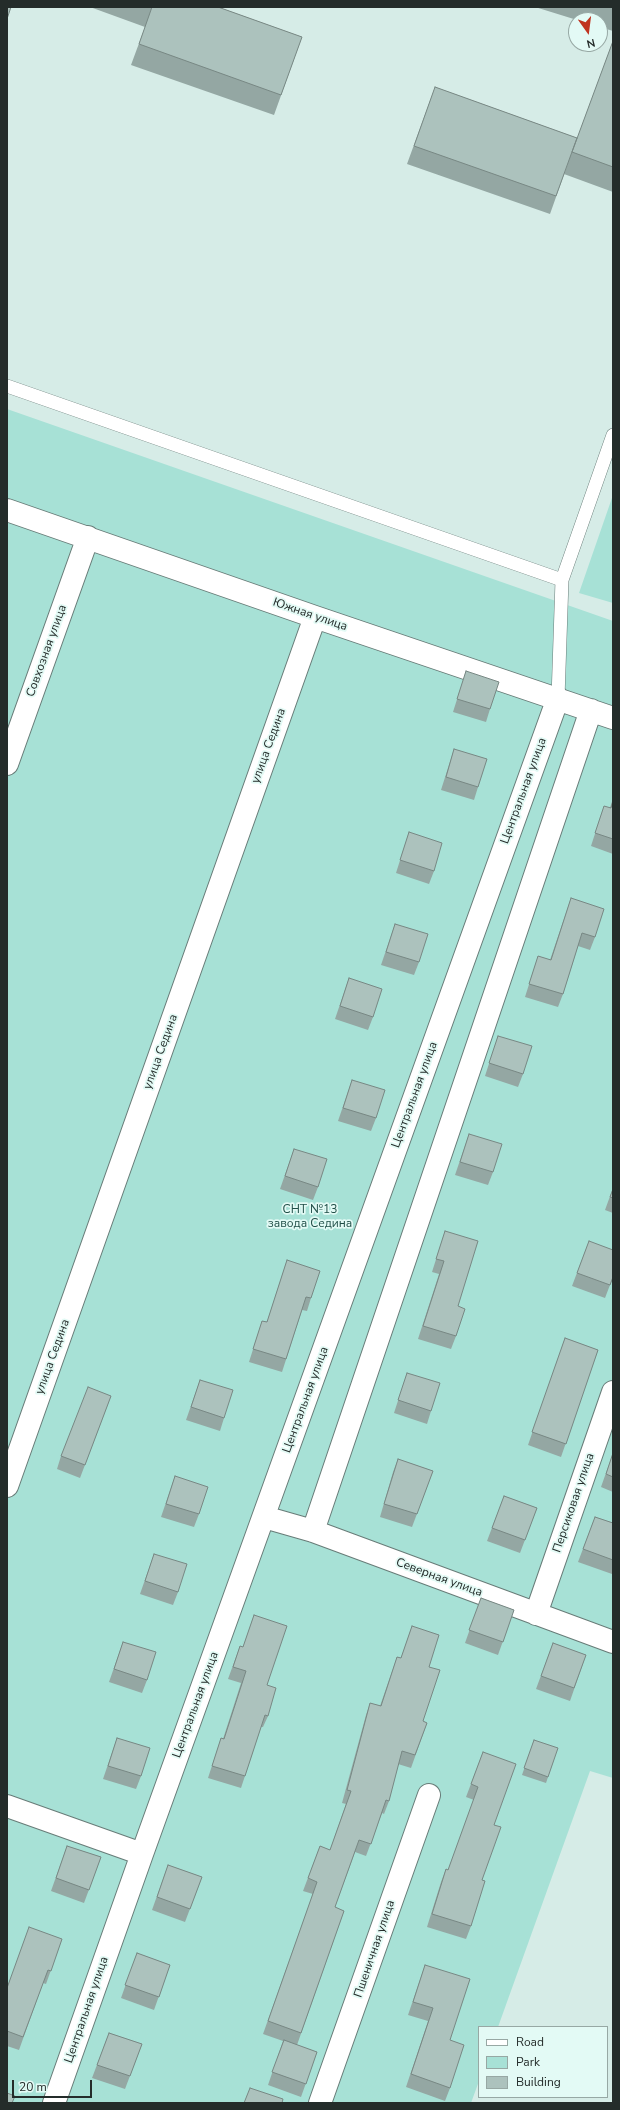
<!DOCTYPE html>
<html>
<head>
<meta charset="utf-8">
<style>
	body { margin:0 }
	#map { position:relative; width:620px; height:2110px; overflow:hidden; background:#d6ece7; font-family:"Nunito Sans",sans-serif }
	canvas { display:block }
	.frame { position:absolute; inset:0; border:8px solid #242c2a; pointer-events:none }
	.legend { position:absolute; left:478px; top:2026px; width:130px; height:72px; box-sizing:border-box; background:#e3faf5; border:1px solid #97a8a4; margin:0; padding:5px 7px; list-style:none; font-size:12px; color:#242c2a }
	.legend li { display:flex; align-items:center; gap:8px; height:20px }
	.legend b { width:20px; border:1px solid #97a8a4 }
	.north { position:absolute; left:568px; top:12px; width:40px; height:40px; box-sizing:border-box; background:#e3faf5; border:1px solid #97a8a4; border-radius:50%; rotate:166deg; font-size:11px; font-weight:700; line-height:16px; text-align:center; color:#242c2a }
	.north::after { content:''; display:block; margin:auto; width:14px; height:18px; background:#c03420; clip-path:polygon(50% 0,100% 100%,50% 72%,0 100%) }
	.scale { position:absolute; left:12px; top:2080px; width:80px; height:18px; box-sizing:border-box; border:2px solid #242c2a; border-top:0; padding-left:5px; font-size:12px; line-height:14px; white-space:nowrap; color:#242c2a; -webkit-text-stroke:3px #e3faf5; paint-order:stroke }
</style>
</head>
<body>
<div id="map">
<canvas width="620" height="2110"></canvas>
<div class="frame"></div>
<ul class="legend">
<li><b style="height:5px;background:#fff"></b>Road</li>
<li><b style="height:11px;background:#a7e1d6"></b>Park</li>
<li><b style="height:11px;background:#acc2bd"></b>Building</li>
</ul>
<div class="north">N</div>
<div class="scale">20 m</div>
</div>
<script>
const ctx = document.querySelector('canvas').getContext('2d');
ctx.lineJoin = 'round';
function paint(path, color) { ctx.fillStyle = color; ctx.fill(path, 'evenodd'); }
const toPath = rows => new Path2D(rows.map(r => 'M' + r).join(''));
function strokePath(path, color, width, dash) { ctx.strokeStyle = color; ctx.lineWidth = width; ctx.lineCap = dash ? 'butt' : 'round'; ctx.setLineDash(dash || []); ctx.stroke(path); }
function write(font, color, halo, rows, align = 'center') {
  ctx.font = font + ' "Nunito Sans",sans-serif'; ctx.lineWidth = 3.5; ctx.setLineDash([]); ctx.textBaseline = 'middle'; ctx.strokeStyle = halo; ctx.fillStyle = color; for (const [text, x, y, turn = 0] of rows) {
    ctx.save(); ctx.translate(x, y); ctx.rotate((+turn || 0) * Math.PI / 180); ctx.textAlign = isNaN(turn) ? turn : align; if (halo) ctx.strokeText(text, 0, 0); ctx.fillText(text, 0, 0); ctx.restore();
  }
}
paint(toPath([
	[7,409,613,621,613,1778,590,1771,498,2027,479,2027,479,2081,471,2103,7,2103],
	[613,495,613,603,579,593]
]), '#a7e1d6');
const service = toPath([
	[7,386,562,580,613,435],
	[558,698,562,580]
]);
const minor = toPath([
	[7,510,315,617,613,718],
	[7,764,88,537],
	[7,1486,315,617],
	[264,1517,313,1531,613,1642],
	[313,1531,591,710],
	[536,1614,613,1392],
	[7,1806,142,1854],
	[54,2103,142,1854,558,698],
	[320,2103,429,1795]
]);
strokePath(service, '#687c78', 14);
strokePath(minor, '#687c78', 24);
strokePath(service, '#fff', 13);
strokePath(minor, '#fff', 22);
paint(toPath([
	[90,7,218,7,302,37,274,115,131,65,145,27],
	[535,7,613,7,613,31,600,27,600,20,577,20],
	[613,41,613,192,564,174],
	[435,87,577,138,550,214,407,164],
	[466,671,490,709,486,722,453,712],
	[454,749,478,787,474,800,441,790],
	[613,798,613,854,591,846,604,806,610,808],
	[409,832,434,871,429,884,396,873],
	[571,898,595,937,590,950,578,946,563,994,558,1007,525,997,538,956,550,960],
	[395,924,419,962,414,975,381,965],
	[349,978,373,1017,368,1030,335,1019],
	[498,1036,523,1074,518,1087,485,1076],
	[352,1080,376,1118,371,1131,338,1121],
	[469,1134,493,1172,488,1185,455,1175],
	[294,1149,318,1187,313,1200,280,1189],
	[613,1188,613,1213,605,1210],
	[445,1231,458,1306,456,1336,451,1349,418,1339,439,1274,432,1272],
	[589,1241,613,1277,605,1298,572,1286],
	[287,1260,311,1298,307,1311,302,1310,282,1372,249,1362,262,1321,267,1322],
	[565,1338,598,1350,561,1457,528,1445],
	[407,1373,431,1411,427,1424,394,1413],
	[200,1380,224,1418,220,1431,186,1420],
	[111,1396,80,1478,57,1469,61,1456],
	[613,1453,613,1492,601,1487],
	[398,1459,433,1471,412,1527,380,1517,393,1472],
	[175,1476,199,1514,194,1527,161,1517],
	[504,1496,537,1508,520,1553,487,1541],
	[595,1517,613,1523,613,1570,612,1574,578,1562],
	[154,1554,178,1592,173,1605,140,1594],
	[481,1598,514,1610,498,1655,465,1643],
	[254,1615,267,1685,268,1716,263,1727,261,1727,241,1788,208,1778,221,1738,223,1739,241,1683,228,1679,240,1646,243,1647],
	[412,1626,429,1667,423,1721,427,1723,411,1768,398,1764,389,1801,384,1814,382,1813,366,1856,355,1852,335,1907,344,1911,297,2045,317,2052,301,2097,268,2085,283,2041,263,2034,313,1894,303,1891,320,1846,330,1850,346,1804,342,1803,366,1715,370,1703,380,1706,397,1657,401,1658],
	[123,1642,147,1680,142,1693,109,1682],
	[553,1643,586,1655,570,1701,536,1689],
	[117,1738,141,1776,136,1789,103,1779],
	[534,1740,548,1777,546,1783,522,1775],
	[483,1752,494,1825,482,1880,471,1926,466,1939,427,1927,441,1882,446,1869,448,1870,474,1800,466,1797],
	[67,1846,101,1857,84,1903,51,1891],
	[168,1865,202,1877,185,1922,152,1910],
	[62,1939,46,1984,43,1983,19,2050,7,2046,7,1988],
	[137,1953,170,1965,154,2010,121,1998],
	[425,1965,450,2040,450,2088,445,2101,406,2087,428,2021,408,2015],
	[109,2033,142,2044,125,2089,92,2078]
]), '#94a7a3');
const building = toPath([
	[7,7,11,7,7,19,7,7],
	[152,7,218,7,302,37,281,95,139,44,152,7],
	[613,41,613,167,572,152,613,41],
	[435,87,577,138,556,196,414,146,435,87],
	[466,671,499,682,490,709,457,699,466,671],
	[454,749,487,759,478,787,446,777,454,749],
	[613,801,613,839,595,833,604,806,611,808,613,801],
	[409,832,442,843,434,871,400,860,409,832],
	[571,898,604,909,595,937,582,933,563,994,529,984,538,956,551,960,571,898],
	[395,924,428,934,419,962,386,952,395,924],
	[349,978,382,989,373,1017,340,1006,349,978],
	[498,1036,532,1046,523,1074,489,1063,498,1036],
	[352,1080,385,1090,376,1118,343,1108,352,1080],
	[469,1134,502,1144,493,1172,460,1162,469,1134],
	[294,1149,327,1159,318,1187,285,1176,294,1149],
	[613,1189,613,1198,610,1197,613,1189],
	[445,1231,478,1241,458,1306,465,1309,456,1336,423,1326,444,1261,436,1259,445,1231],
	[589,1241,613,1250,613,1277,610,1285,577,1273,589,1241],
	[287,1260,320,1271,311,1298,306,1297,286,1359,253,1349,262,1321,267,1322,287,1260],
	[565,1338,598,1350,566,1444,532,1432,565,1338],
	[407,1373,440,1383,431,1411,398,1400,407,1373],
	[200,1380,233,1390,224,1418,191,1407,200,1380],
	[88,1387,111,1396,85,1465,61,1456,88,1387],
	[613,1453,613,1477,606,1474,613,1453],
	[398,1459,433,1471,417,1514,384,1504,398,1459],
	[175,1476,208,1487,199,1514,166,1504,175,1476],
	[504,1496,537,1508,525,1540,492,1528,504,1496],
	[595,1517,613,1523,613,1560,583,1549,595,1517],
	[154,1554,187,1564,178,1592,145,1581,154,1554],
	[481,1598,514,1610,503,1642,469,1630,481,1598],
	[254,1615,287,1626,267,1685,276,1688,268,1716,265,1715,245,1776,212,1766,221,1738,224,1739,246,1671,233,1667,240,1646,243,1647,254,1615],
	[412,1626,439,1635,429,1667,440,1670,423,1721,427,1723,415,1755,402,1751,389,1801,386,1800,371,1844,359,1840,335,1907,344,1911,301,2033,268,2021,317,1882,308,1878,320,1846,330,1850,351,1791,347,1790,370,1703,381,1706,397,1657,401,1658,412,1626],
	[123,1642,156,1652,147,1680,114,1669,123,1642],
	[553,1643,586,1655,574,1688,541,1676,553,1643],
	[117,1738,150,1748,141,1776,108,1766,117,1738],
	[534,1740,558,1748,548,1777,524,1768,534,1740],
	[483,1752,516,1764,494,1825,501,1827,482,1880,485,1881,471,1926,432,1914,446,1869,448,1870,478,1787,471,1784,483,1752],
	[67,1846,101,1857,89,1890,56,1878,67,1846],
	[168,1865,202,1877,190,1909,157,1897,168,1865],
	[29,1927,62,1939,51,1971,48,1970,23,2037,7,2031,7,1988,29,1927],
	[137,1953,170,1965,159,1997,125,1985,137,1953],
	[425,1965,470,1979,450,2040,464,2045,450,2088,411,2074,433,2008,413,2002,425,1965],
	[109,2033,142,2044,130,2076,97,2065,109,2033],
	[284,2040,317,2052,306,2084,272,2072,284,2040],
	[250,2088,283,2099,282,2103,244,2103,250,2088],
	[7,2093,15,2096,12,2103,7,2103,7,2093]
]);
paint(building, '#acc2bd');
strokePath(building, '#788884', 1);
write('12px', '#242c2a', '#e3faf5', [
	["Южная улица",310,615,19],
	["Совхозная улица",47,651,-70],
	["улица Седина",269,746,-70],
	["Центральная улица",524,791,-70],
	["улица Седина",161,1052,-70],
	["Центральная улица",415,1095,-70],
	["улица Седина",53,1357,-70],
	["Центральная улица",306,1400,-70],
	["Персиковая улица",574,1503,-71],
	["Северная улица",439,1578,20],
	["Центральная улица",196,1705,-70],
	["Пшеничная улица",375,1949,-71],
	["Центральная улица",87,2010,-71]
]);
write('12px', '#204e47', '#e3faf5', [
	["СНТ №13",310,1210],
	["завода Седина",310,1224]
]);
</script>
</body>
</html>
